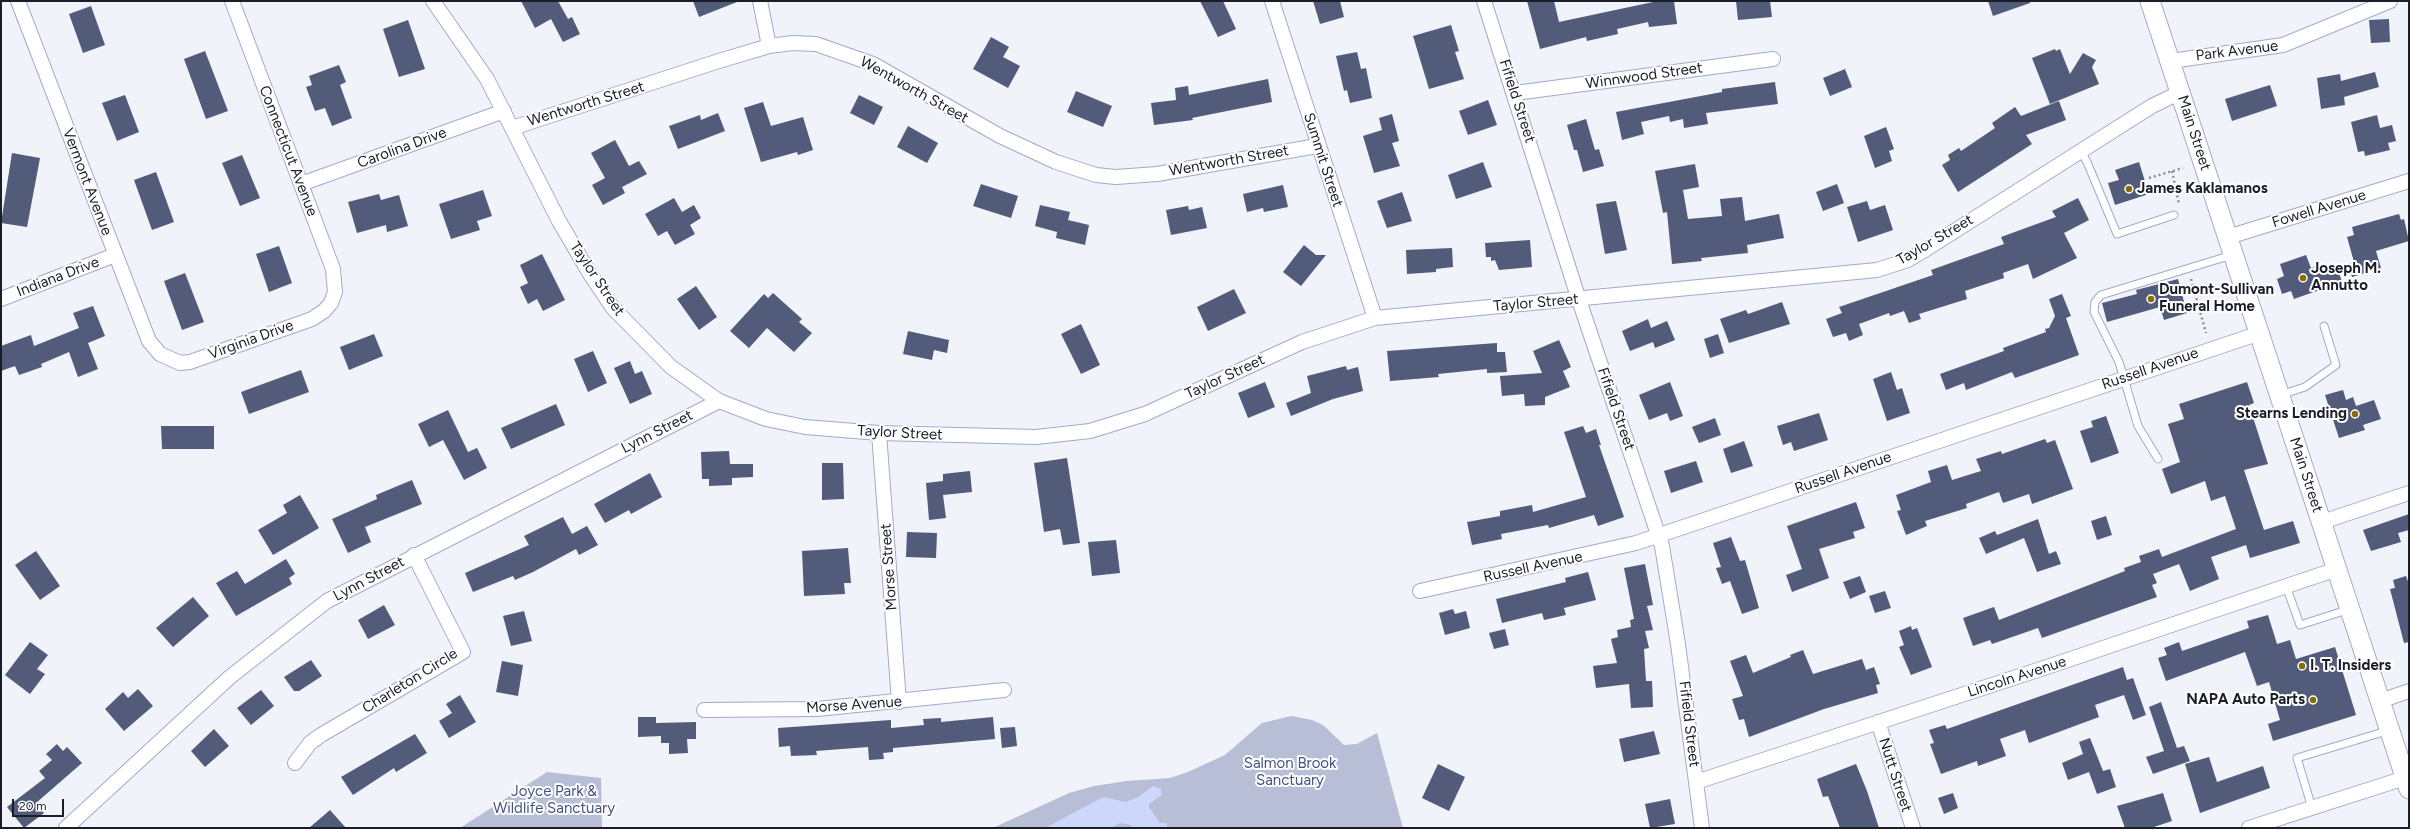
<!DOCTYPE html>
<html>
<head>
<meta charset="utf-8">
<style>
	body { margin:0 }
	#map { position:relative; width:2410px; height:829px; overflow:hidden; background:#f0f3f9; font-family:Figtree,sans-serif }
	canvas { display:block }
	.frame { position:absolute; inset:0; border:2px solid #1a1e29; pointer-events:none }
	.scale { position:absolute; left:12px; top:799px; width:52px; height:18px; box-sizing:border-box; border:2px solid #1a1e29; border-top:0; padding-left:5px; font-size:12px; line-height:14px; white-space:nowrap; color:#1a1e29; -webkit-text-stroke:3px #fff; paint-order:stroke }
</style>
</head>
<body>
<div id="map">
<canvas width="2410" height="829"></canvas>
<div class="frame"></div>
<div class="scale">20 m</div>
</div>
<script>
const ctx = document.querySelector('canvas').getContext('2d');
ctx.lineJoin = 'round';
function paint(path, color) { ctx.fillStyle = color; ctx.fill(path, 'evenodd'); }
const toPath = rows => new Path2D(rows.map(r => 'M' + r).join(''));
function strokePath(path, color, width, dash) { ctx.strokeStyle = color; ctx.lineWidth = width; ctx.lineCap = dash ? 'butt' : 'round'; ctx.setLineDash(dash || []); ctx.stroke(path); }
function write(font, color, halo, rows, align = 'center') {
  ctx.font = font + ' Figtree,sans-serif'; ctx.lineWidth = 4; ctx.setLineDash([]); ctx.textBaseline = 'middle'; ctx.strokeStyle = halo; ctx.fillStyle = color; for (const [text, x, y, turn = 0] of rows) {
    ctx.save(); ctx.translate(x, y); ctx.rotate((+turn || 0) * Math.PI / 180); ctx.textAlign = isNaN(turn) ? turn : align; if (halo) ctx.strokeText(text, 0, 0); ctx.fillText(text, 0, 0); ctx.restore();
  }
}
paint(toPath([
	[1291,716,1312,720,1323,725,1344,745,1357,744,1377,733,1403,828,993,828,1069,793,1094,786,1127,781,1170,778,1188,772,1225,755,1262,723],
	[547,772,601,778,602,828,460,828]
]), '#b7bed5');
paint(toPath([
	[1153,786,1161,789,1162,795,1149,804,1149,807,1160,823,1166,823,1168,828,1132,828,1131,825,1120,823,1110,828,1045,828,1103,797,1126,802,1138,797]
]), '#ccd7fb');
paint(toPath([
	[521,1,558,1,568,19,572,17,580,34,563,42,551,19,535,28],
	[693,1,737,1,737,2,699,17],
	[1200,1,1223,1,1236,29,1218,37],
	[1313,1,1340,1,1344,17,1320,24],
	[1527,1,1554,1,1559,22,1653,2,1674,1,1677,24,1649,27,1648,22,1617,29,1618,34,1587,41,1586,37,1540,49],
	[1736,1,1770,1,1772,17,1738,20],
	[1988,1,2030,1,2030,3,1993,16],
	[91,6,105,45,83,53,69,14],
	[2389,19,2390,42,2371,43,2369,20],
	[408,20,425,69,399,77,383,29],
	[1451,25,1459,51,1455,52,1464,79,1429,89,1413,36],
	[991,37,1009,47,1003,57,1020,66,1008,88,973,69],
	[2055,49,2056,51,2060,49,2070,74,2083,53,2096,60,2092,67,2099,84,2050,104,2032,58],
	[205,51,228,111,206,119,184,59],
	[1357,52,1361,69,1366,68,1372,98,1350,103,1347,90,1344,91,1336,56],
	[339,65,346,82,340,85,352,118,332,126,325,108,315,111,306,87,312,85,309,76],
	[1845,69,1852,87,1830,96,1823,78],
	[2375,72,2379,87,2344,97,2345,105,2321,109,2317,78,2340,74,2341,81],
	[1268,79,1272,102,1192,118,1193,120,1154,125,1151,103,1176,100,1175,88,1188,86,1189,95],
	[1775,82,1778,104,1706,113,1708,124,1684,128,1683,119,1670,122,1669,116,1641,122,1644,134,1622,140,1616,112,1722,92,1722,89],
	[2270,85,2277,106,2232,121,2225,99],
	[1076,91,1112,106,1103,127,1067,112],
	[125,95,139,132,117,141,102,103],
	[859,95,883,107,874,125,850,113],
	[1488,100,1497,125,1468,135,1459,111],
	[2059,101,2066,120,2026,135,2032,144,1958,192,1942,165,1950,160,1948,155,1959,148,1961,151,1995,128,1992,123,2015,107,2021,116],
	[763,102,771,126,803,117,813,150,798,155,797,152,761,162,744,108],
	[718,113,725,131,678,149,669,126,700,115,701,120],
	[1392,114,1399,141,1392,143,1400,166,1374,173,1363,136,1382,130,1379,118],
	[2377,115,2380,128,2392,125,2396,141,2388,143,2390,150,2365,156,2364,151,2358,152,2351,122],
	[1586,119,1595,150,1599,149,1604,166,1583,172,1577,150,1574,150,1567,125],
	[908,126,938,143,927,163,897,147],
	[1886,127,1894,149,1889,151,1892,161,1875,168,1864,136],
	[615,140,629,166,639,161,647,174,622,187,625,193,603,205,592,185,605,178,591,153],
	[12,153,40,158,27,227,1,223],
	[242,155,260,198,240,206,222,163],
	[1483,162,1492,187,1456,199,1448,175],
	[2139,162,2149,194,2115,205,2108,183,2119,180,2115,170],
	[1695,164,1699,187,1683,190,1688,219,1722,216,1720,199,1742,197,1745,221,1779,214,1784,238,1747,245,1748,253,1701,258,1702,261,1672,264,1667,212,1663,213,1655,171],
	[156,172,174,222,152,230,134,180],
	[981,184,1018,196,1011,218,973,206],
	[1837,184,1844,203,1823,211,1816,192],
	[1283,185,1288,207,1264,212,1263,208,1247,212,1243,194],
	[483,190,492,216,477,221,480,230,451,239,439,204],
	[1402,192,1412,221,1387,228,1377,201],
	[379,194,381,200,399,195,408,226,387,232,386,225,357,233,348,202],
	[674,198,682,212,694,205,701,218,690,225,695,234,675,245,667,231,658,236,645,214],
	[2078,198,2089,220,2064,233,2077,258,2033,279,2028,264,2003,273,2004,278,1965,291,1967,299,1919,314,1921,319,1909,323,1904,311,1890,316,1889,313,1859,324,1863,335,1849,341,1846,333,1833,337,1826,319,1842,313,1839,307,1933,275,1931,270,2004,244,2001,237,2056,217,2052,211],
	[1616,201,1627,250,1605,254,1596,204],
	[1867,201,1870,210,1885,205,1893,230,1858,242,1847,207],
	[1040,205,1070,212,1068,220,1089,225,1085,245,1056,238,1057,232,1035,226],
	[1188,206,1189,210,1202,207,1207,228,1171,235,1166,210],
	[2399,214,2401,220,2404,219,2409,241,2376,251,2381,268,2352,277,2348,264,2354,262,2347,237,2354,235,2352,227],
	[1530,240,1532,267,1499,270,1495,260,1491,261,1491,257,1486,257,1485,243],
	[1304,245,1316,255,1326,255,1301,286,1283,272],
	[279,246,292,283,269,292,256,254],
	[1452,248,1453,267,1436,269,1436,272,1407,274,1406,250],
	[542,254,565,300,543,311,537,299,528,304,520,287,528,283,520,265],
	[2306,255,2311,268,2320,265,2323,275,2338,270,2342,282,2294,299,2291,291,2282,294,2277,279,2284,276,2280,264],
	[185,273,204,322,182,330,164,281],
	[2178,279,2187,313,2164,320,2160,307,2107,322,2102,303,2137,294,2136,290],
	[696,286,717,317,699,330,677,299],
	[1234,289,1246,313,1208,331,1197,307],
	[773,293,802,319,799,322,812,333,794,352,767,328,749,348,730,331,764,294,768,298],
	[2062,294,2071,316,2066,318,2079,355,2015,378,2012,372,1966,390,1964,383,1946,390,1940,374,2004,351,2003,348,2046,332,2045,329,2049,328,2055,316,2049,299],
	[1782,302,1790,324,1729,343,1720,319,1746,310,1748,314],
	[93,306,105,336,88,343,98,369,78,377,69,352,41,364,42,367,19,375,15,366,1,371,1,346,31,335,34,346,79,328,73,313],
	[1648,319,1651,328,1667,321,1675,340,1655,348,1653,342,1630,351,1622,331],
	[1081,324,1100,365,1081,374,1061,334],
	[908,331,949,340,947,353,934,350,932,360,903,354],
	[374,334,383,356,349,370,340,347],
	[1718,334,1724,353,1710,358,1704,339],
	[1559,340,1571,367,1563,371,1570,387,1545,397,1545,405,1525,406,1524,394,1502,396,1500,376,1542,373,1533,351],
	[1497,343,1497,352,1505,352,1507,372,1487,373,1487,369,1438,374,1439,377,1390,381,1387,351],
	[593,351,607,383,588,392,574,359],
	[630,361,635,374,642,371,652,394,630,404,614,368],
	[1346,366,1347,370,1358,367,1363,391,1333,399,1291,416,1286,403,1311,393,1307,376],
	[301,370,309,392,249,414,241,392],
	[1891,372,1897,390,1902,388,1910,413,1887,421,1873,379],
	[1265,382,1275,407,1248,418,1238,393],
	[1670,382,1683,416,1670,421,1667,413,1649,420,1639,395],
	[2247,382,2254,403,2249,405,2268,464,2244,470,2264,530,2293,521,2300,543,2250,558,2246,545,2211,557,2219,579,2190,591,2179,564,2153,574,2157,583,2152,585,2157,597,2042,638,2038,628,1992,644,1990,640,1973,646,1963,618,1994,607,1999,620,2125,571,2124,568,2141,562,2139,556,2159,549,2162,557,2236,529,2225,496,2211,501,2205,481,2171,494,2162,469,2180,462,2168,424,2184,419,2179,404],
	[2343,390,2346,400,2353,397,2356,406,2374,400,2381,419,2363,425,2365,430,2339,438,2325,395],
	[556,404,565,425,511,449,501,428],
	[448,410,468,452,477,448,487,468,464,480,443,440,429,447,418,424],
	[1819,413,1828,440,1794,451,1791,442,1783,445,1777,426],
	[2106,416,2119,453,2091,463,2080,431,2093,427,2091,421],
	[1715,418,1721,435,1699,443,1692,427],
	[161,426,214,426,214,449,162,449],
	[1583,426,1586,433,1596,429,1601,445,1599,445,1624,517,1598,526,1594,515,1549,528,1548,525,1501,534,1502,539,1472,545,1467,522,1500,516,1500,511,1532,505,1533,512,1586,497,1564,432],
	[2045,439,2047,443,2055,440,2073,489,2032,504,2029,494,2003,503,1999,492,1966,504,1967,508,1925,521,1927,526,1906,535,1897,511,1901,510,1896,495,1931,482,1928,471,1947,465,1952,480,1981,471,1976,459,2001,451,2002,454],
	[1744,441,1753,466,1731,473,1723,449],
	[729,451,730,464,753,464,753,477,732,478,732,485,709,486,709,479,702,479,701,452],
	[1067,458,1080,543,1063,545,1060,529,1044,532,1034,463],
	[1696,461,1703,482,1671,493,1664,471],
	[822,463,843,463,844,499,822,500],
	[970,471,972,492,943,495,946,518,929,520,926,483,943,481,943,474],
	[650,473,662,497,631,514,629,510,605,523,594,504],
	[412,480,422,504,365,527,371,542,348,553,332,519,377,499,376,495],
	[300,495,319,528,273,555,258,530,287,513,283,505],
	[1856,502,1865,528,1853,532,1855,538,1819,549,1829,578,1792,592,1786,575,1802,569,1787,526],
	[2409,514,2409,530,2398,533,2401,542,2371,551,2363,530],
	[2106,516,2112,535,2097,540,2091,521],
	[563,517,572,534,587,526,598,545,579,555,576,549,533,572,515,580,513,576,473,592,465,573,529,545,524,536],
	[2038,519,2049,554,2056,551,2061,564,2037,572,2024,538,1986,554,1979,538,1995,531,1997,535],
	[907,532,937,533,936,558,906,557],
	[1731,537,1740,561,1745,560,1759,608,1742,614,1730,581,1722,584,1716,568,1721,567,1713,543],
	[1116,540,1120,573,1092,576,1088,542],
	[848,548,851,583,844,583,845,594,804,596,802,551],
	[36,551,60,586,40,600,15,565],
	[286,559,295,574,289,578,292,584,236,616,216,583,237,571,245,584],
	[1645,564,1653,605,1647,606,1653,630,1645,631,1649,648,1644,649,1646,681,1652,681,1653,707,1631,708,1629,684,1596,688,1593,666,1617,663,1611,639,1618,637,1617,630,1631,627,1630,620,1634,619,1624,568],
	[1588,572,1596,600,1564,608,1566,615,1544,620,1542,613,1502,623,1496,599,1566,582,1565,578],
	[1860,576,1866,592,1850,599,1843,582],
	[2406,576,2409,584,2409,642,2404,643,2390,589,2395,588,2393,580],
	[1885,591,1891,608,1875,613,1869,596],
	[193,597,209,616,173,647,156,628],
	[384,605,395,625,368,639,358,620],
	[1453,609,1455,614,1466,611,1470,628,1445,635,1439,613],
	[524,611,532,641,511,646,503,616],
	[2268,615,2277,644,2290,640,2296,659,2335,647,2356,715,2273,741,2268,724,2280,720,2269,682,2257,686,2245,652,2166,681,2158,658,2167,655,2164,648,2179,642,2182,651,2249,628,2247,621],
	[1911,626,1912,630,1917,628,1932,667,1911,675,1899,647,1904,645,1899,631],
	[1505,629,1509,645,1494,649,1489,633],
	[30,642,48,655,37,669,45,674,30,694,5,675],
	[1803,650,1813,674,1862,659,1866,670,1874,667,1880,684,1876,685,1878,693,1824,709,1749,737,1744,719,1739,720,1732,699,1743,696,1730,661,1746,655,1753,673,1791,657,1790,655],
	[311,660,322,676,299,691,294,691,284,677],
	[502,661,523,665,518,696,496,692],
	[2123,667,2127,680,2133,678,2146,715,2133,720,2124,695,2095,705,2099,717,2029,743,2025,730,2000,739,2006,756,1978,766,1977,761,1941,774,1930,744,1934,743,1929,730,1945,725,1947,729],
	[138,689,153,706,124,731,105,709,123,692,128,698],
	[261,690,274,706,251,725,237,708],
	[460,695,476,722,449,738,439,721,452,713,446,704],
	[2161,702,2177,748,2184,746,2190,761,2153,774,2146,757,2164,751,2149,707],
	[638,717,656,717,656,723,696,722,696,739,687,739,688,753,669,754,669,743,661,743,661,736,638,737],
	[993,717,995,739,893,748,893,752,883,753,884,759,869,760,868,747,816,751,817,755,791,756,790,746,779,747,778,728,891,720,891,728,924,725,923,719,941,718,941,722],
	[1015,727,1017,746,1002,748,1000,728],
	[214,729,229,746,205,767,191,751],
	[1654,731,1660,754,1624,762,1619,739],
	[415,734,427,753,396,772,394,768,353,795,341,777],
	[2090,738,2103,771,2110,769,2116,787,2097,794,2089,772,2068,780,2062,763,2083,754,2079,742],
	[57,744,63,751,67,747,82,763,36,803,44,813,24,828,7,807,45,778,39,771,52,760,46,754],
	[2209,757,2217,782,2263,766,2270,788,2200,813,2185,764],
	[1438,764,1465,777,1449,811,1422,798],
	[1856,764,1867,791,1879,828,1840,828,1828,796,1823,797,1817,779],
	[1953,793,1958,808,1944,814,1938,798],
	[2163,793,2172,821,2151,828,2125,828,2117,806],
	[1670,799,1675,824,1650,828,1645,804],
	[330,810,346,828,309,828]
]), '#525b7a');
const lane = toPath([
	[2081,151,2087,162,2117,234,2174,215],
	[2280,395,2305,387,2336,365,2324,326],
	[2158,459,2138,426,2119,362,2094,312,2095,302,2101,295,2232,255],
	[2286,586,2300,625,2350,609],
	[2312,808,2297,758,2390,730]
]);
const street = toPath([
	[18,1,149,341,160,354,180,363,190,362,312,319,324,311,331,303,335,292,333,269,232,1],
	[433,1,487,79,559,221,590,274,613,308,671,367,719,401,766,419,805,427,879,433,1036,437,1090,431,1145,414,1302,342,1375,318,1877,270,1908,260,1923,251,2152,106,2181,92],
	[760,1,769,46],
	[1272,1,1375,318],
	[1484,1,1579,300,1662,546,1678,644,1702,828],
	[2171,61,2283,45,2390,1],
	[1515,93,1773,59],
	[512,128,719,61,769,46,793,43,816,44,873,64,1000,136,1056,162,1096,175,1116,177,1157,174,1317,146],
	[301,184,504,111],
	[2228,237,2409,181],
	[1,299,115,255],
	[879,433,899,702],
	[2322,522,2409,493],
	[1420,591,1636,543,2260,333],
	[2380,701,2409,691],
	[704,710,817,709,1004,690],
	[1878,722,1913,828],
	[295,763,310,743,321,735,463,652,414,555],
	[1696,782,2050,666,2337,569],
	[66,828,230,677,327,601,719,401],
	[2249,828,2405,778]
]);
const secondary = toPath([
	[2150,1,2409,789]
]);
strokePath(lane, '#a1aac9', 9);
strokePath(street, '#a1aac9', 16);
strokePath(secondary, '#a1aac9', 21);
strokePath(toPath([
	[2172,171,2179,204],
	[2149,178,2183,168],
	[2191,279,2206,333]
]), '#8d9098', 2.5, [2, 3]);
strokePath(lane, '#fff', 7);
strokePath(street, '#fff', 14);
strokePath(secondary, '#fff', 19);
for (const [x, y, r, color] of [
	[2129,189,4,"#866c0a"],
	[2303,278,4,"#866c0a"],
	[2151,299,4,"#866c0a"],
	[2355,414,4,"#866c0a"],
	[2302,666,4,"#866c0a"],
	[2313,700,4,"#866c0a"]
]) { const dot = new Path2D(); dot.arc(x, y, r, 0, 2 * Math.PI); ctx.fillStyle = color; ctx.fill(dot); strokePath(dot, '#fff', 1.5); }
write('15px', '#1a1e29', '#fff', [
	["Park Avenue",2237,51,-7],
	["Winnwood Street",1644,76,-8],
	["Wentworth Street",914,90,29],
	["Fifield Street",1517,101,72],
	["Wentworth Street",586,104,-17],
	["Main Street",2194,133,72],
	["Carolina Drive",402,148,-20],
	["Connecticut Avenue",288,151,69],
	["Summit Street",1323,160,72],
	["Wentworth Street",1229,161,-10],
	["Vermont Avenue",87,182,69],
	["Fowell Avenue",2319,209,-17],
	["Taylor Street",1935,240,-30],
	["Indiana Drive",58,277,-21],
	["Taylor Street",597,279,56],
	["Taylor Street",1536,303,-5],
	["Virginia Drive",251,340,-20],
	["Russell Avenue",2150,369,-19],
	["Taylor Street",1225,377,-25],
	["Fifield Street",1616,409,71],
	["Lynn Street",657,432,-27],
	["Taylor Street",900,433,3],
	["Russell Avenue",1843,473,-19],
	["Main Street",2306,475,72],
	["Morse Street",889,567,-94],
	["Russell Avenue",1533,567,-12],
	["Lynn Street",369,579,-28],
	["Lincoln Avenue",2017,677,-18],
	["Charleton Circle",410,681,-32],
	["Morse Avenue",854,705,-4],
	["Fifield Street",1689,724,83],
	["Nutt Street",1895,775,72]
]);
write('bold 15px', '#1a1e29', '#fff', [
	["James Kaklamanos",2137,189],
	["Joseph M.",2311,269],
	["Annutto",2311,286],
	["Dumont-Sullivan",2159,290],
	["Funeral Home",2159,307],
	["Stearns Lending",2347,414,"right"],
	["I. T. Insiders",2310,666],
	["NAPA Auto Parts",2305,700,"right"]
], 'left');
write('15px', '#465384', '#fff', [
	["Salmon Brook",1290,764],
	["Sanctuary",1290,781],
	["Joyce Park &",554,792],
	["Wildlife Sanctuary",554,809]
]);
</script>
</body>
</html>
